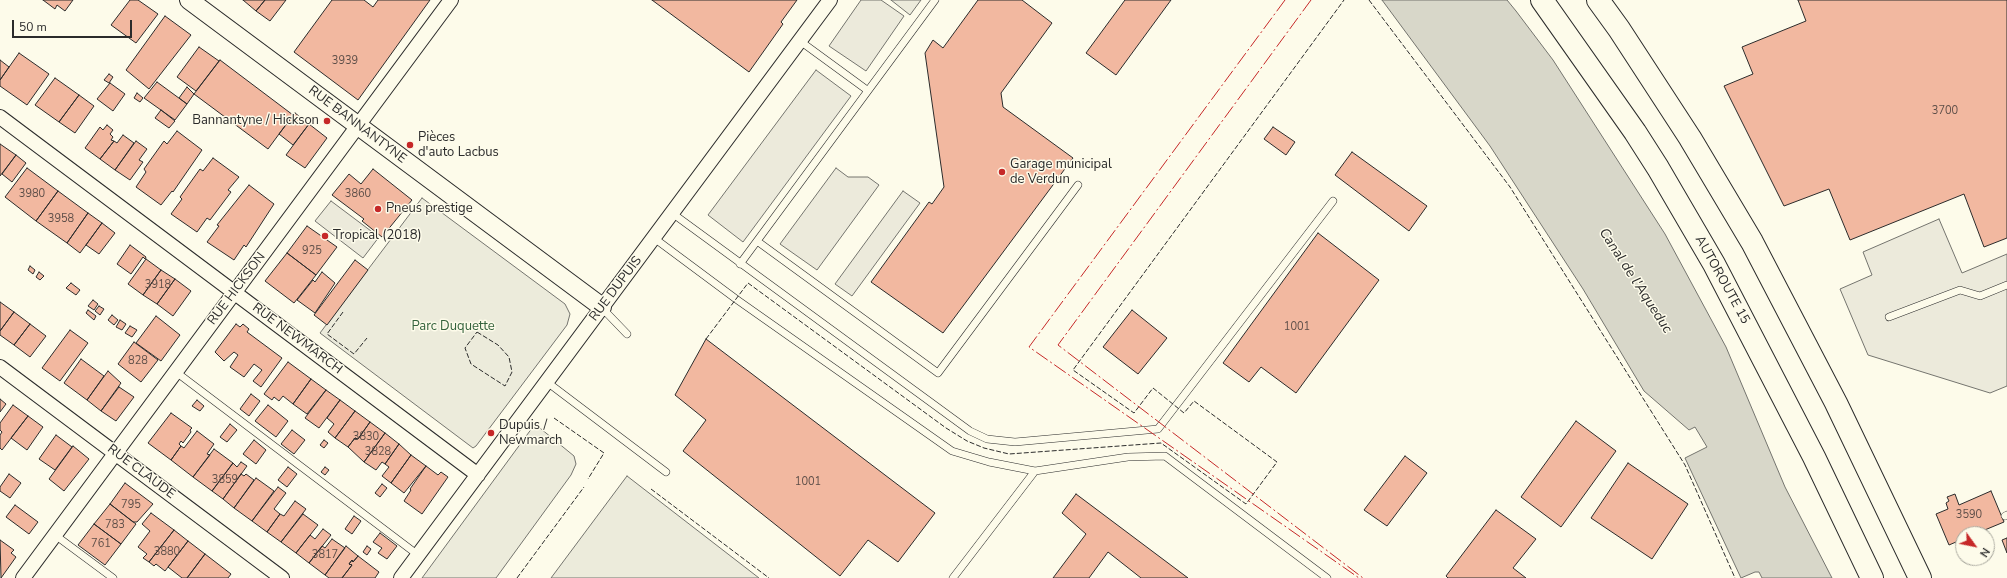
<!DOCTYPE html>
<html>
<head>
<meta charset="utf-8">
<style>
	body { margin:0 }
	#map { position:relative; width:2007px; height:578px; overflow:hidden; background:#fdfbea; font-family:"Nunito Sans",sans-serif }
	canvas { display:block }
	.north { position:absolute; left:1955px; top:526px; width:40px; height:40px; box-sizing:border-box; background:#fdfbea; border:1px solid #a9a89e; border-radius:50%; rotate:123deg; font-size:11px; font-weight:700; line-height:16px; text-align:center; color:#2b2b2b }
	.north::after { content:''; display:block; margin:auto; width:14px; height:18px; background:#c62828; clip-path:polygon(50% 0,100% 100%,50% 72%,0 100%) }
	.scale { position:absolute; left:12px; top:20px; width:120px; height:18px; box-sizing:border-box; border:2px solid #2b2b2b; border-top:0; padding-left:5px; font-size:12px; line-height:14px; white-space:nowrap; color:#2b2b2b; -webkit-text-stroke:3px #fdfbea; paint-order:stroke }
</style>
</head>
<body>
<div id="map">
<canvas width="2007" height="578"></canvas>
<div class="north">N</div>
<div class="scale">50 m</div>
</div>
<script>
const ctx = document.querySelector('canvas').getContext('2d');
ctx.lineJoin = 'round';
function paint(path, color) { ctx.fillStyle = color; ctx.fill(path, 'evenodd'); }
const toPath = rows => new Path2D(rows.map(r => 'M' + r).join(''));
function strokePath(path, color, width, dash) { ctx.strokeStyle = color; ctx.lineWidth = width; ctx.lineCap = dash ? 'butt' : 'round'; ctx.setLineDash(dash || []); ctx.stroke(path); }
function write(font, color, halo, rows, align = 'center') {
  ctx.font = font + ' "Nunito Sans",sans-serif'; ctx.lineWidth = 3; ctx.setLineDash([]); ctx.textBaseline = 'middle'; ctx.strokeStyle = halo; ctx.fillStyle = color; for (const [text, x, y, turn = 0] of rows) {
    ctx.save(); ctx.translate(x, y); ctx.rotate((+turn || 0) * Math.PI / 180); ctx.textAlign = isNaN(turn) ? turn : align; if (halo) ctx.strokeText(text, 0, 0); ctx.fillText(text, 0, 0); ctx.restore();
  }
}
const green = toPath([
	[891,0,921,0,910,15,891,0],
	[422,198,565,304,570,314,567,325,476,446,473,448,320,333,422,198],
	[535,424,574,456,576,464,571,475,496,578,422,578,535,424],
	[627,476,759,578,551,578,627,476]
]);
paint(green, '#ecebdb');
strokePath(green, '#74746e', 1);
const parking = toPath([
	[861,0,881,0,904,16,866,71,829,46,861,0],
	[816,70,851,96,743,242,708,215,816,70],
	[836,168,848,177,868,177,879,185,817,270,780,244,836,168],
	[903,191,920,203,852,296,835,284,903,191],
	[331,201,379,237,363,258,315,221,331,201],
	[1939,219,1962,273,2007,254,2007,386,1990,393,1868,355,1840,289,1872,275,1863,252,1939,219]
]);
paint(parking, '#eceadb');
strokePath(parking, '#74746e', 1);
const water = toPath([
	[1382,0,1507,0,1516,11,1553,60,1665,234,1726,347,1785,487,1832,578,1762,578,1759,572,1755,572,1741,578,1685,458,1707,447,1695,427,1689,430,1644,391,1583,289,1490,146,1382,0]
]);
paint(water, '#d8d7c9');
strokePath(water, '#74746e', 1);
const building = toPath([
	[43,0,73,0,65,11,57,5,55,9,43,0],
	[130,0,138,0,158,14,136,43,111,25,130,0],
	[243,0,265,0,256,11,243,0],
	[265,0,286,0,270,21,256,11,265,0],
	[332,0,364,0,373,7,378,0,430,0,358,100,294,52,332,0],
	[652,0,797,0,781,22,783,24,749,72,652,0],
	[978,0,1022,0,1052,23,1001,93,1003,107,1073,158,943,333,871,282,929,202,932,204,944,187,925,53,933,40,943,48,978,0],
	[1125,0,1171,0,1116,75,1086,53,1125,0],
	[1798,0,2007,0,2007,238,1984,247,1964,194,1850,240,1829,189,1784,206,1724,86,1753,74,1742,47,1806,21,1798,0],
	[165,16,191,35,149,89,126,70,165,16],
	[199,47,219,61,196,91,177,77,199,47],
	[19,53,49,74,27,105,0,86,0,80,19,53],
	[0,60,9,67,0,80,0,60],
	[220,60,293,115,268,149,194,94,220,60],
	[109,74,113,77,109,83,104,80,109,74],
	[55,78,79,95,59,122,35,105,55,78],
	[157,82,187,104,175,120,144,98,157,82],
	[110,83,125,94,113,111,97,99,110,83],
	[187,87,194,94,187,104,179,98,187,87],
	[137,93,143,98,140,102,134,98,137,93],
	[79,95,94,106,75,133,59,122,79,95],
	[161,110,175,121,169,128,155,118,161,110],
	[295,113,309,124,293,145,279,134,295,113],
	[309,124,327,138,305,168,286,155,309,124],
	[107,125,113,130,110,134,113,137,111,140,114,141,100,159,85,148,100,127,103,130,107,125],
	[1273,127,1295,142,1286,155,1264,139,1273,127],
	[177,131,202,150,173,192,172,191,161,205,136,187,146,172,144,169,164,141,167,144,177,131],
	[123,135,134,143,115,170,100,159,114,141,117,143,123,135],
	[136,141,147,149,139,160,143,162,130,180,115,170,136,141],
	[0,144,16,155,0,176,0,144],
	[1352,152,1427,206,1409,231,1335,175,1352,152],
	[16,155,26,163,12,182,2,174,16,155],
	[213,158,239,177,228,190,231,192,210,220,207,218,197,232,171,214,182,199,180,197,200,169,203,171,213,158],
	[27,168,58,191,36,221,5,197,27,168],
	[373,169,412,200,382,237,362,221,364,219,332,195,349,174,361,184,373,169],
	[249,185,274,204,246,247,244,245,234,260,207,242,219,226,217,225,249,185],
	[58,191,88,213,67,243,36,221,58,191],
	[88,213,102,223,80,253,67,243,88,213],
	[102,223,115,233,99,254,86,245,102,223],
	[307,226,337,247,316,275,287,253,307,226],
	[1318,233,1379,280,1296,393,1261,367,1249,382,1223,363,1318,233],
	[130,245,146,257,145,259,143,257,131,274,117,264,130,245],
	[287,253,316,275,294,303,265,281,287,253],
	[146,259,161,270,143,295,128,284,146,259],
	[355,260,368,270,327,325,314,315,355,260],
	[30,266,35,270,33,274,28,270,30,266],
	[161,270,175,279,157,304,143,295,161,270],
	[39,272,44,276,40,280,36,277,39,272],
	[322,272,335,283,315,313,297,300,313,280,315,282,322,272],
	[175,279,191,291,173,316,157,304,175,279],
	[71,283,80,290,76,295,66,288,71,283],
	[93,300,98,304,94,310,88,306,93,300],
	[0,302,14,312,0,331,0,302],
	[99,306,104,309,100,315,95,311,99,306],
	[88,310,96,316,94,320,86,313,88,310],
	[1132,310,1167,338,1138,374,1103,347,1132,310],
	[14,312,30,324,14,345,0,335,0,331,14,312],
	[112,315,118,320,114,325,108,320,112,315],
	[156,316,180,335,161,361,136,343,156,316],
	[120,320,126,324,122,330,116,327,120,320],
	[30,324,46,336,30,357,14,345,30,324],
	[236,324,240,327,243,324,249,329,247,332,282,358,261,387,253,381,262,370,254,364,244,377,230,367,238,355,234,352,224,361,215,352,236,324],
	[130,326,137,330,132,337,125,333,130,326],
	[70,330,88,343,60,381,42,368,70,330],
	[706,339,935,513,898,562,868,540,840,576,683,451,706,420,675,395,706,339],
	[134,342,158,360,141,382,118,364,134,342],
	[81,359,104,376,87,400,64,383,81,359],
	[288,362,311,379,293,404,283,396,279,401,274,397,272,400,264,394,288,362],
	[108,371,121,383,101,411,87,400,108,371],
	[311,379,326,390,307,414,293,404,311,379],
	[119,387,134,397,116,421,101,411,119,387],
	[326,390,340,400,319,428,305,418,326,390],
	[251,394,260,401,249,416,240,409,251,394],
	[0,399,6,404,0,412,0,399],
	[197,400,204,406,200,411,192,406,197,400],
	[340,400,355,411,335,438,328,432,334,424,327,418,340,400],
	[13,405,28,416,2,450,0,448,0,435,2,432,0,430,0,423,13,405],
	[268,405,288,421,276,437,255,421,268,405],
	[355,411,370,422,358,439,355,438,348,447,335,438,355,411],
	[171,413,192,428,190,430,191,432,183,443,181,441,179,444,181,446,171,460,148,443,171,413],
	[28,416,43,427,27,450,11,438,28,416],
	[1576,421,1616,451,1561,527,1521,497,1576,421],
	[370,422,385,433,364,462,348,447,355,438,358,439,370,422],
	[230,424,237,430,227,442,220,437,230,424],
	[292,430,305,440,294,454,281,444,292,430],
	[197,431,214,444,207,454,210,455,193,477,171,460,181,446,184,448,197,431],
	[385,433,399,444,385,464,382,462,376,470,364,462,385,433],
	[56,435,72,447,55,470,39,459,56,435],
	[254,440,266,450,256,464,243,454,254,440],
	[324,440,328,443,324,448,320,445,324,440],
	[399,444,411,455,391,483,382,476,389,467,385,464,399,444],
	[73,446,89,459,64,491,49,479,73,446],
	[214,449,233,463,212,491,193,477,214,449],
	[411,455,426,466,404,493,391,483,411,455],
	[1405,456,1427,473,1387,526,1364,510,1405,456],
	[241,462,247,466,223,499,212,491,233,463,237,467,241,462],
	[1628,463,1688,504,1652,559,1591,518,1628,463],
	[426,466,438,475,441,472,448,477,422,514,404,501,411,490,410,489,426,466],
	[288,467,297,474,287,487,278,480,288,467],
	[325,467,329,470,325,475,321,472,325,467],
	[9,474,21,483,10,498,0,491,0,487,9,474],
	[241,474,244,476,246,474,254,480,234,508,223,499,241,474],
	[256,478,274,491,252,521,234,508,256,478],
	[125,483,153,504,137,522,133,522,110,504,125,483],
	[382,484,387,488,380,497,375,493,382,484],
	[278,487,286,493,274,509,280,514,267,532,252,521,278,487],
	[1991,491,2004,522,1975,534,1963,534,1963,539,1949,545,1936,514,1948,509,1946,503,1949,501,1947,497,1955,494,1959,505,1991,491],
	[1076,494,1188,578,1141,578,1108,552,1089,578,1053,578,1086,534,1062,513,1076,494],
	[295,501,306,509,281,542,267,532,280,514,284,516,295,501],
	[110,504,136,524,121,544,94,524,110,504],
	[15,505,38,522,29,534,6,517,15,505],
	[1496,510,1536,539,1513,568,1526,578,1448,578,1446,576,1496,510],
	[151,513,174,530,149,562,143,558,147,554,138,547,150,531,142,524,151,513],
	[303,514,318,525,296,553,281,542,303,514],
	[354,516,361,521,352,534,345,529,354,516],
	[94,524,121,544,105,565,78,545,94,524],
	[323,529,331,535,309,563,296,553,310,535,315,539,323,529],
	[174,530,188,541,165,571,156,564,154,566,149,562,174,530],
	[380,533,397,546,387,559,378,553,382,548,373,542,380,533],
	[2007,538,2007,553,2002,540,2007,538],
	[332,539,345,548,325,575,309,563,322,546,325,548,332,539],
	[0,540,14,550,11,553,16,557,1,578,0,540],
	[188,541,205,554,187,578,182,578,168,567,188,541],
	[346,546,358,556,353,562,352,560,349,564,352,565,342,578,329,578,325,575,346,546],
	[367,546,371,549,367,555,363,552,367,546],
	[205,554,231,574,228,578,187,578,205,554],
	[358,556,379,572,375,578,342,578,352,565,349,564,352,560,353,562,358,556]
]);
paint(building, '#f2b8a0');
strokePath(building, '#2b2b2b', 1);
const service = toPath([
	[800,41,867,90],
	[672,213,970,431,987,439,1015,442,1158,429,1333,201],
	[654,238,736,299,952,451,989,462,1035,471],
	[757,241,938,373,1078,185],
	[740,264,935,0],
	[602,308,627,334],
	[1889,317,1960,290,1980,296,2007,285],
	[176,372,418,555],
	[547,382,666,472],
	[2005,516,2007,515],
	[55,535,113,578],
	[953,578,1035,471,1128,457,1165,456,1327,578]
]);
const minor = toPath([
	[0,117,478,475],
	[0,367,282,578],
	[23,578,451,0],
	[401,578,830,0]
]);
const tertiary = toPath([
	[189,0,602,307]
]);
const motorway = toPath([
	[1542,0,1635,132,1658,168,1714,264,1814,457,1872,578],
	[1598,0,1619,29,1690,138,1752,242,1836,403,1920,578]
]);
strokePath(service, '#2b2b2b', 8);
strokePath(minor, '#2b2b2b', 16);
strokePath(tertiary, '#2b2b2b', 20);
strokePath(motorway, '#2b2b2b', 24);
strokePath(service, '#fdfbea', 7);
strokePath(minor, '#fdfbea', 14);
strokePath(tertiary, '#fdfbea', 18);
strokePath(motorway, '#fdfbea', 22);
strokePath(toPath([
	[1369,0,1510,187,1685,465,1735,578],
	[343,312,327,334,354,354,367,338],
	[477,332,498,345,509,357,512,372,505,386,471,364,465,348,477,332],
	[706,339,748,283,946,428,967,441,984,448,1009,454,1161,443,1246,504,1277,462,1194,401,1184,413,1153,388,1134,413,1073,370,1344,0],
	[554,418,604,453,588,479],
	[651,489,769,578],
	[517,578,584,487]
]), '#2b2b2b', 1, [5, 2]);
strokePath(toPath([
	[1285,0,1029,347,1359,578],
	[1311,0,1058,345,1363,578]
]), '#c62828', 1, [14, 3, 2, 3]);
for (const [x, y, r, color] of [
	[327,121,4,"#c62828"],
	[410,145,4,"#c62828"],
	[1002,172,4,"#c62828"],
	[378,209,4,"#c62828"],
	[325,236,4,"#c62828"],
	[491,433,4,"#c62828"]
]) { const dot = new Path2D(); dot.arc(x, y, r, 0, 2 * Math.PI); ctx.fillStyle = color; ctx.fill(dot); strokePath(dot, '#fdfbea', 1.5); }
write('11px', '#5d4e48', null, [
	["3939",345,61],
	["3700",1945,111],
	["3980",32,194],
	["3860",358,194],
	["3958",61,219],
	["925",312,251],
	["3918",158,285],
	["1001",1297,327],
	["828",138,361],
	["3830",366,437],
	["3828",378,452],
	["3859",225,480],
	["1001",808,482],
	["795",131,505],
	["3590",1969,515],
	["783",115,525],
	["761",101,544],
	["3880",167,552],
	["3817",325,555]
]);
write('13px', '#2b2b2b', '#fdfbea', [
	["Bannantyne / Hickson",319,121,"right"],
	["Pièces",418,138],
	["d'auto Lacbus",418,153],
	["Garage municipal",1010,165],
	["de Verdun",1010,180],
	["Pneus prestige",386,209],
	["Tropical (2018)",333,236],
	["Dupuis /",499,426],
	["Newmarch",499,441]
], 'left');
write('13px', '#2b2b2b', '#fdfbea', [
	["RUE BANNANTYNE",357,125,37],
	["AUTOROUTE 15",1722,280,61],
	["RUE HICKSON",237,289,-53],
	["RUE DUPUIS",616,289,-53],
	["RUE NEWMARCH",297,339,37],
	["RUE CLAUDE",141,472,37]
]);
write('13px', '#34623c', '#fdfbea', [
	["Parc Duquette",453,327]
]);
write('italic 14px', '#2b2b2b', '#fdfbea', [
	["Canal de l'Aqueduc",1635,281,57]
]);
</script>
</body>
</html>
